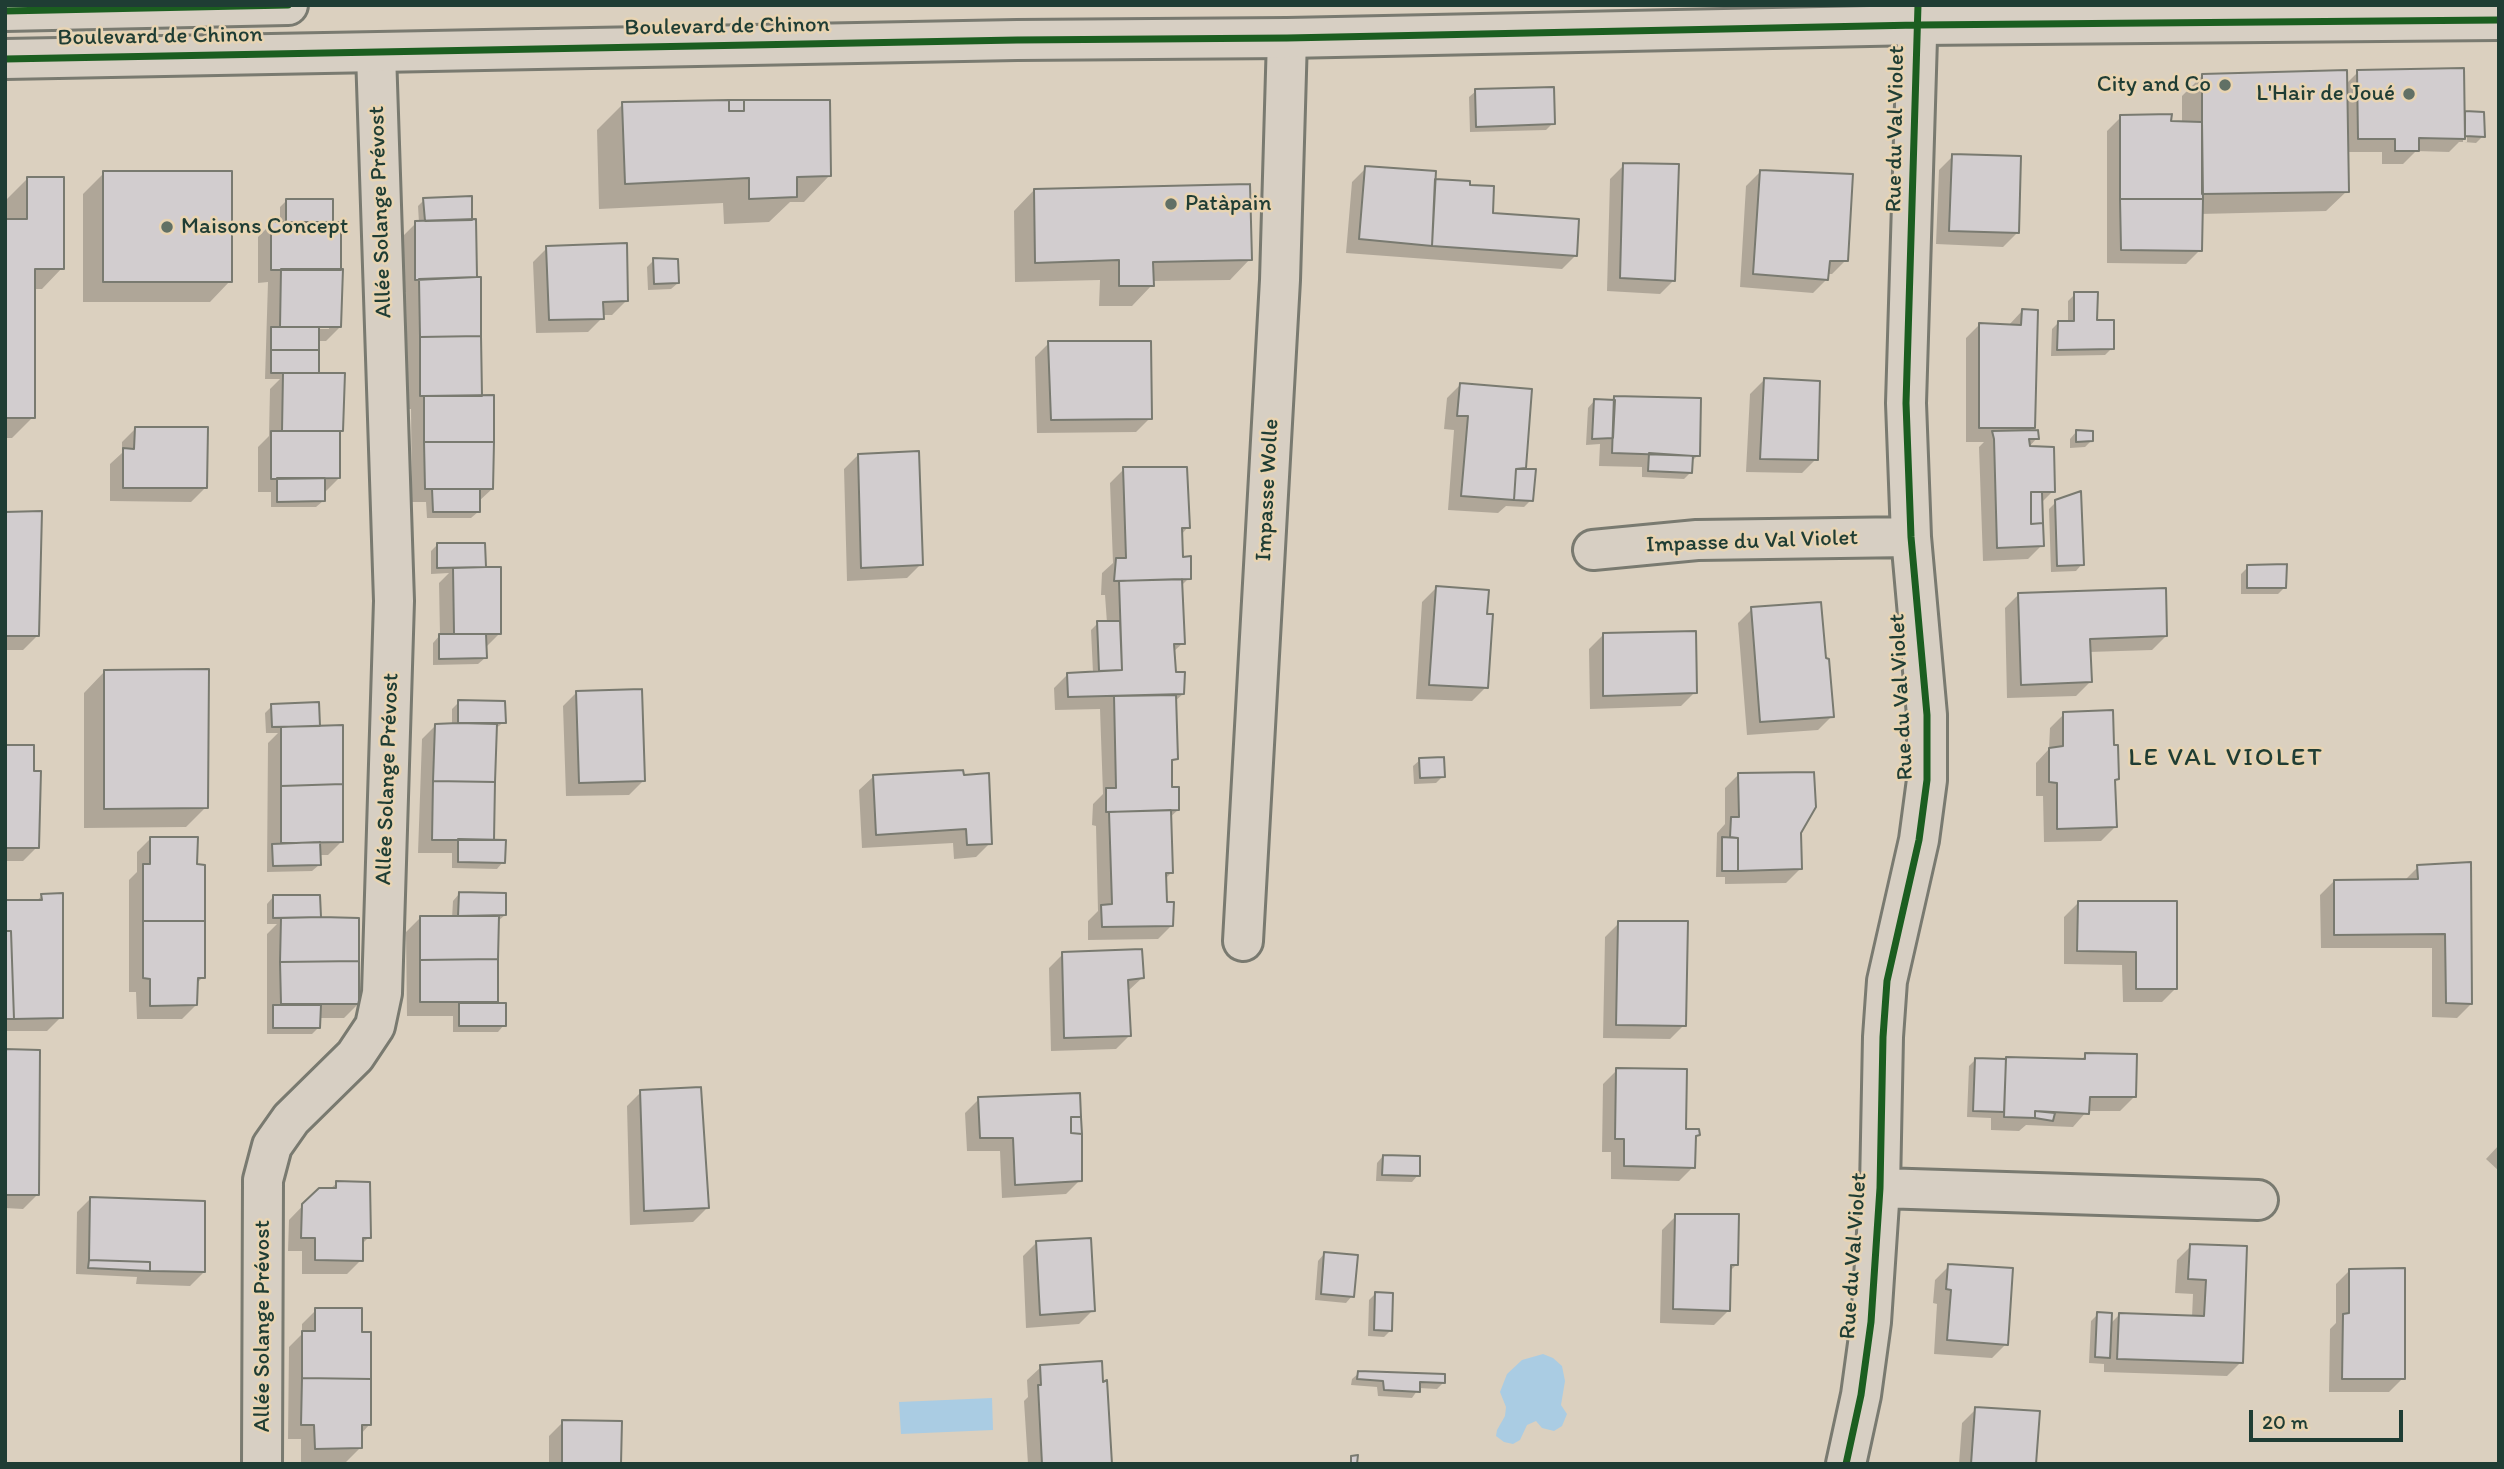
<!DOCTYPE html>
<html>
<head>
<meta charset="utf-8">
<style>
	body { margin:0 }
	#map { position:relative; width:2504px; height:1469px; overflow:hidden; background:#dbd0bf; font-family:Itim,sans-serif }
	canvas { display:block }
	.frame { position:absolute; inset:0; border:7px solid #1f3d34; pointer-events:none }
	.scale { position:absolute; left:2249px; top:1410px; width:154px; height:32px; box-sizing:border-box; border:4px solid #1f3d34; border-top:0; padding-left:9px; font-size:21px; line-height:24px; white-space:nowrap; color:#1f3d34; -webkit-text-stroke:5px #e8d4b2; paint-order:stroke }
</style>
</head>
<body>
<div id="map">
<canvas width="2504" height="1469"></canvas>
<div class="frame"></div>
<div class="scale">20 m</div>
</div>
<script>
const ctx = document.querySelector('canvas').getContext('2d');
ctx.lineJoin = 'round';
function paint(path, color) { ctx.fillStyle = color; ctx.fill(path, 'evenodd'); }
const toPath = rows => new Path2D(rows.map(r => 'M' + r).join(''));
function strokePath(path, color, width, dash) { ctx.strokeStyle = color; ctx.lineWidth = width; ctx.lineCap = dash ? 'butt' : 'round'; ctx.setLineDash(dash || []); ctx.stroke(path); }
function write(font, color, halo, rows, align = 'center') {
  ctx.font = font + ' Itim,sans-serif'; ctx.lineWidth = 5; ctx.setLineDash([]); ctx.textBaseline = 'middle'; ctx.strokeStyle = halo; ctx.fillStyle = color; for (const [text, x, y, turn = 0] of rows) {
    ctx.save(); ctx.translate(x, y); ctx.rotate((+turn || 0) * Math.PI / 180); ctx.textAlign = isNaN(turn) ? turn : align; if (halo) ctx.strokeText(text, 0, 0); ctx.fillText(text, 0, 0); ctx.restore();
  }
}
paint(toPath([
	[1543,1354,1553,1358,1562,1366,1565,1381,1561,1405,1567,1414,1562,1426,1554,1431,1542,1428,1536,1421,1527,1425,1520,1440,1513,1444,1504,1442,1496,1436,1497,1430,1505,1416,1506,1407,1500,1392,1507,1374,1522,1360],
	[992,1398,993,1430,901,1434,899,1402]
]), '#aacce3');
paint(toPath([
	[2358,72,2463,115,2466,113,2483,136,2476,143,2464,142,2467,142,2467,116,2463,116,2463,142,2459,142,2449,152,2416,151,2403,164,2382,164,2382,152,2346,152,2347,191,2326,211,2200,214,2200,250,2186,264,2107,263,2107,131,2121,117,2182,123,2182,96,2203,75,2345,85],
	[1476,91,1553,123,1546,130,1470,132,1469,97],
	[623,104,830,175,804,202,790,202,769,222,724,224,723,203,599,209,597,130],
	[1953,156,2017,233,2003,247,1936,244,1939,170],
	[1624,165,1674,280,1660,294,1607,291,1610,179],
	[1366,168,1433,181,1491,214,1576,255,1562,269,1346,253,1352,182],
	[1760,172,1846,260,1832,274,1827,274,1827,279,1813,293,1740,287,1746,186],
	[104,173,230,281,210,302,83,302,83,194],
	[27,179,62,268,42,289,33,289,33,417,12,438,5,438,7,199],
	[1034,190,1250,259,1230,280,1152,281,1152,285,1132,306,1099,306,1100,280,1015,282,1014,211],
	[424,200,480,397,492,489,478,502,478,512,471,518,427,518,426,502,412,502,411,409,407,409,406,292,402,293,402,237,416,223,419,223,418,206],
	[286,201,340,327,326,341,317,341,315,375,341,430,339,433,339,478,325,492,323,501,316,507,271,507,271,492,258,492,258,447,269,436,270,389,280,379,265,379,268,282,258,283,258,237,272,223,280,223,280,207],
	[310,326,329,326,329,329,310,329],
	[547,248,626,301,612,315,602,315,602,318,588,332,536,333,533,262],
	[654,260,678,283,671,289,648,290,647,267],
	[2075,294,2112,348,2105,355,2051,356,2052,329,2059,322,2068,323,2068,301],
	[2022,311,2033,427,2028,432,2037,438,2028,448,2053,491,2041,503,2042,545,2028,559,1983,561,1979,447,1984,442,1966,442,1966,338,1980,324,2008,326],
	[1049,343,1150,418,1136,432,1037,433,1035,357],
	[1764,380,1816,459,1802,473,1746,472,1750,394],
	[1461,384,1524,467,1521,470,1531,500,1524,507,1506,506,1498,513,1448,510,1454,430,1444,429,1447,398],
	[1615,398,1698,455,1691,462,1691,472,1684,479,1642,477,1642,467,1599,466,1600,444,1586,445,1588,408,1594,401,1611,402],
	[136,428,205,488,191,502,110,501,110,464,122,453,122,442],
	[2076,432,2091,441,2085,447,2070,448,2070,439],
	[858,455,921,564,907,578,847,581,844,469],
	[1124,469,1188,527,1181,535,1181,559,1189,578,1181,586,1183,643,1173,652,1175,673,1183,694,1174,702,1176,758,1170,764,1170,788,1178,810,1169,818,1171,873,1165,879,1165,903,1172,925,1158,939,1088,940,1088,921,1098,911,1096,826,1092,825,1093,804,1103,794,1100,709,1055,710,1054,688,1068,674,1093,673,1091,630,1098,623,1107,623,1105,595,1101,595,1102,573,1113,563,1110,483],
	[2056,502,2082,564,2076,571,2051,572,2049,509],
	[5,513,37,636,23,650,5,650],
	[438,544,484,566,481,569,500,633,485,648,485,658,478,664,433,665,433,643,440,635,439,583,449,573,431,574,431,551],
	[2248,567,2285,587,2278,594,2241,594,2241,574],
	[1436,588,1486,687,1472,701,1416,699,1422,602],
	[2019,594,2166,636,2152,650,2089,652,2090,682,2076,696,2007,698,2005,608],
	[1752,609,1832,716,1818,730,1747,735,1738,623],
	[1603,635,1695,692,1681,706,1590,709,1589,649],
	[104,672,206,807,186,827,84,828,84,693],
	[577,692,643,781,629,795,566,796,563,706],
	[459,702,504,722,495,729,492,839,503,862,497,869,452,868,452,853,418,853,422,739,436,725,452,725,452,709],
	[272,706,318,725,342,841,328,855,318,855,319,865,312,871,267,872,268,743,278,733,266,733,265,713],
	[2064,714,2112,747,2117,778,2114,782,2115,827,2101,841,2044,842,2043,796,2036,796,2036,763,2049,749,2050,728],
	[5,747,37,847,23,861,5,861],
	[1420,760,1443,776,1436,783,1414,784,1413,766],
	[962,772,990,843,976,857,954,859,953,843,862,848,859,790,873,777],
	[1739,774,1800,832,1800,869,1786,883,1725,884,1725,877,1716,877,1717,833,1725,824,1725,788],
	[151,838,196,866,203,977,196,984,196,1005,182,1019,137,1019,136,992,129,992,129,880,137,872,137,852],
	[2469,864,2471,1004,2457,1018,2432,1017,2432,948,2321,948,2320,895,2334,881,2404,881,2418,867],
	[459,894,505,915,498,921,497,1001,494,1004,504,1025,498,1032,453,1032,453,1016,407,1016,406,932,420,918,452,918,453,901],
	[42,896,61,1017,47,1031,5,1031,5,902,35,902],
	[273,897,319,917,316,920,358,1004,344,1018,319,1018,319,1027,312,1034,267,1034,267,934,277,924,267,924,267,904],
	[2078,903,2175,903,2176,988,2162,1002,2123,1002,2122,965,2064,964,2064,917],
	[1619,923,1684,1025,1670,1039,1603,1038,1605,937],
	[1063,954,1142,978,1128,991,1130,1035,1116,1049,1051,1051,1049,968],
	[5,1051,37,1195,23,1209,5,1208],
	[2086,1055,2134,1097,2120,1111,2087,1111,2073,1127,2026,1125,2019,1131,1991,1130,1991,1118,1967,1117,1969,1066,1975,1060,2080,1061],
	[1617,1070,1684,1131,1698,1134,1694,1138,1693,1167,1679,1181,1611,1179,1611,1152,1602,1152,1603,1084],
	[641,1092,707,1208,693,1222,630,1225,627,1106],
	[979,1099,1080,1180,1066,1194,1002,1198,1000,1151,967,1151,965,1113],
	[2499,1145,2499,1171,2486,1159],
	[1383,1156,1418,1175,1412,1182,1376,1181,1377,1163],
	[337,1183,369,1237,361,1245,361,1260,347,1274,302,1274,302,1251,288,1251,289,1220,319,1189,330,1189],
	[91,1198,204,1272,190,1286,136,1284,137,1277,76,1274,77,1212],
	[1676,1216,1737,1264,1729,1272,1728,1311,1714,1325,1660,1323,1662,1230],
	[1037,1242,1093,1310,1079,1324,1026,1328,1023,1256],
	[2191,1246,2245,1248,2241,1362,2227,1376,2104,1372,2104,1364,2089,1363,2091,1321,2098,1314,2110,1324,2119,1315,2192,1317,2193,1294,2175,1293,2177,1260],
	[1324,1254,1352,1296,1346,1303,1315,1300,1318,1261],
	[1949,1266,2006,1344,1992,1358,1934,1354,1937,1304,1933,1303,1935,1280],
	[2350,1270,2403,1378,2389,1392,2329,1392,2330,1329,2336,1323,2336,1284],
	[1376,1293,1390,1331,1384,1337,1368,1336,1369,1300],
	[316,1310,361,1333,369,1425,361,1434,360,1448,346,1462,301,1462,301,1439,288,1439,289,1347,302,1334,302,1324],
	[1041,1367,1110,1464,1028,1464,1024,1401,1028,1397,1027,1380],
	[1359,1373,1444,1382,1437,1389,1419,1388,1412,1398,1378,1396,1377,1387,1351,1385,1352,1379],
	[1976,1409,2034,1464,1959,1464,1962,1423],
	[563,1422,619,1464,549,1464,549,1436]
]), '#0003');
const building = toPath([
	[2464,68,2465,139,2419,138,2419,151,2395,151,2395,139,2358,139,2357,70,2464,68],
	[2347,70,2349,192,2202,194,2202,74,2347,70],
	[1554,87,1555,124,1476,127,1475,89,1554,87],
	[729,100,744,100,744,111,729,111,729,100],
	[729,100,729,111,744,111,744,100,830,100,831,176,797,177,797,197,749,199,749,178,625,184,622,102,729,100],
	[2465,111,2484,112,2485,137,2465,136,2465,111],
	[2172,114,2171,121,2202,122,2203,199,2120,199,2120,115,2172,114],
	[1952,154,2021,156,2019,233,1949,231,1952,154],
	[1623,163,1679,164,1675,281,1620,278,1623,163],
	[1365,166,1436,171,1432,246,1359,239,1365,166],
	[1760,170,1853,174,1848,261,1830,261,1828,280,1753,274,1760,170],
	[103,171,232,171,232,282,103,282,103,171],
	[27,177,64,177,64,269,35,269,35,418,5,418,5,219,27,219,27,177],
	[1435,179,1470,181,1470,185,1494,186,1493,213,1579,219,1577,256,1432,246,1435,179],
	[1250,184,1252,260,1153,262,1154,286,1119,286,1119,260,1035,263,1034,189,1250,184],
	[472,196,472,220,425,221,423,198,472,196],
	[286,199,333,199,333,222,286,222,286,199],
	[2120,199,2203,199,2202,251,2121,250,2120,199],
	[476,219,477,277,415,280,415,221,476,219],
	[271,222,341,222,341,270,271,270,271,222],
	[627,243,628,301,603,302,604,319,549,320,546,246,627,243],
	[653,258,678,259,679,283,654,284,653,258],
	[281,269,343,269,341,327,280,327,281,269],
	[477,277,481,277,481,336,420,337,419,279,477,277],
	[2074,292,2098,292,2097,320,2114,320,2114,349,2057,350,2058,321,2074,321,2074,292],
	[2022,309,2038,310,2035,428,1979,428,1979,323,2021,325,2022,309],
	[271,327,319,327,319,350,271,350,271,327],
	[481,336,482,396,420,396,420,337,481,336],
	[1048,341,1151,341,1152,419,1051,420,1048,341],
	[271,350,319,350,319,373,271,373,271,350],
	[283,373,345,373,343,431,282,431,283,373],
	[1764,378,1820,381,1818,460,1760,459,1764,378],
	[1460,383,1532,389,1526,468,1516,469,1514,500,1461,496,1468,416,1457,416,1460,383],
	[494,395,494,442,424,442,424,396,494,395],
	[1614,396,1701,398,1700,456,1612,453,1614,396],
	[1594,399,1615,400,1613,438,1592,439,1594,399],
	[135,427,208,427,207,488,123,488,123,448,134,449,135,427],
	[2038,430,2039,439,2029,439,2030,446,2054,447,2055,492,2031,492,2031,524,2043,523,2044,546,1997,548,1994,439,1992,431,2038,430],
	[2076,430,2093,431,2093,441,2076,442,2076,430],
	[271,431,340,431,340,478,271,479,271,431],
	[424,442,494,442,493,489,425,489,424,442],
	[919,451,923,565,861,568,858,454,919,451],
	[1649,453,1693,456,1692,473,1648,471,1649,453],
	[1123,467,1187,467,1190,528,1182,528,1183,557,1191,556,1191,579,1114,581,1116,558,1126,558,1123,467],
	[1516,469,1536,469,1533,501,1514,500,1516,469],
	[277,478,325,478,325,501,277,502,277,478],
	[432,489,480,489,480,512,433,512,432,489],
	[2081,491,2084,565,2057,566,2055,500,2081,491],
	[2031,492,2042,492,2043,523,2031,524,2031,492],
	[42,511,39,636,5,636,5,512,42,511],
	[437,543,485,543,486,567,437,568,437,543],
	[2287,564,2286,588,2247,588,2247,565,2287,564],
	[486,567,501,567,501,634,454,634,453,568,486,567],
	[1182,579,1185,644,1174,644,1176,672,1185,672,1184,694,1068,697,1067,673,1122,670,1119,581,1182,579],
	[1436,586,1489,590,1487,614,1493,614,1488,688,1429,685,1436,586],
	[2166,588,2167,636,2090,639,2092,682,2021,685,2018,593,2166,588],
	[1821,602,1826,658,1829,659,1834,717,1760,722,1751,607,1821,602],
	[1097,621,1120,621,1122,670,1099,671,1097,621],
	[1696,631,1697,693,1603,696,1603,633,1696,631],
	[439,634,486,634,487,658,439,659,439,634],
	[209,669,208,808,104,809,104,670,209,669],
	[642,689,645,781,579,783,576,691,642,689],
	[1176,695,1178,759,1172,760,1172,787,1179,787,1179,810,1106,812,1106,788,1116,788,1114,696,1176,695],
	[458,700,505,701,506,723,458,723,458,700],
	[319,702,320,726,272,727,271,704,319,702],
	[2113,710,2114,745,2118,745,2119,779,2115,780,2117,827,2057,829,2057,783,2049,782,2049,748,2063,746,2063,712,2113,710],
	[458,723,497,724,495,782,433,781,435,724,458,723],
	[343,725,343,784,281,786,281,727,343,725],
	[5,745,34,745,34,771,41,771,39,848,5,848,5,745],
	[1444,757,1445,777,1420,778,1419,758,1444,757],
	[963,770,964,775,989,773,992,844,967,845,966,829,876,835,873,775,963,770],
	[1814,772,1816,807,1801,833,1802,869,1738,871,1738,838,1730,837,1731,817,1739,817,1738,773,1814,772],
	[433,781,495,782,494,840,432,840,433,781],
	[343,784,343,842,281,843,281,786,343,784],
	[1171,810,1173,873,1166,873,1167,902,1174,902,1173,926,1102,927,1101,905,1112,904,1109,812,1171,810],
	[150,837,198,837,197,864,205,865,205,921,143,921,143,864,150,864,150,837],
	[1722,837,1738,838,1738,871,1722,871,1722,837],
	[458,839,506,840,505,863,458,862,458,839],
	[320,842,321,865,273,866,272,844,320,842],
	[2471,862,2472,1004,2446,1003,2445,934,2334,935,2334,880,2418,879,2417,865,2471,862],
	[459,892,506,893,506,915,458,916,459,892],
	[63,893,63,1018,14,1019,11,931,5,931,5,900,42,900,41,894,63,893],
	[273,895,320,895,321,917,273,918,273,895],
	[2078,901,2177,901,2177,989,2136,989,2136,952,2077,951,2078,901],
	[420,916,499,916,498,959,420,960,420,916],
	[321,917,359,918,359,961,280,962,281,918,321,917],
	[143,921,205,921,205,978,198,978,197,1005,150,1006,150,979,143,978,143,921],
	[1618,921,1688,921,1686,1026,1616,1025,1618,921],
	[5,931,11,931,14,1019,5,1019,5,931],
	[1142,949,1144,978,1128,980,1131,1036,1064,1038,1062,952,1142,949],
	[498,959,498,1002,420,1002,420,960,498,959],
	[359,961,359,1004,281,1004,280,962,359,961],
	[459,1003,506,1003,506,1026,459,1026,459,1003],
	[273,1005,321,1005,320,1028,273,1028,273,1005],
	[5,1049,40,1050,39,1195,5,1195,5,1049],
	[2085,1053,2137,1054,2136,1097,2090,1097,2089,1114,2035,1111,2035,1118,2004,1117,2006,1057,2085,1059,2085,1053],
	[1975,1058,2006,1059,2004,1112,1973,1111,1975,1058],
	[1616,1068,1687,1069,1686,1129,1699,1129,1700,1135,1696,1136,1695,1168,1624,1166,1624,1139,1615,1139,1616,1068],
	[701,1087,709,1208,644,1211,640,1090,701,1087],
	[1080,1093,1081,1117,1071,1117,1071,1133,1082,1134,1082,1181,1015,1185,1013,1138,980,1138,978,1097,1080,1093],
	[2035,1111,2055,1113,2053,1121,2035,1118,2035,1111],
	[1071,1117,1081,1117,1082,1134,1071,1133,1071,1117],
	[1383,1155,1420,1156,1420,1176,1382,1175,1383,1155],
	[336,1181,370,1182,371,1238,363,1238,363,1261,315,1260,315,1238,301,1238,302,1204,319,1188,336,1188,336,1181],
	[90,1197,205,1201,205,1272,150,1271,150,1262,89,1260,90,1197],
	[1675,1214,1739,1214,1738,1265,1731,1265,1730,1311,1673,1309,1675,1214],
	[1091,1238,1095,1311,1040,1315,1036,1241,1091,1238],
	[2190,1244,2247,1246,2243,1363,2117,1359,2119,1313,2204,1316,2206,1280,2188,1279,2190,1244],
	[1324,1252,1358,1255,1354,1297,1321,1294,1324,1252],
	[89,1260,150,1262,150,1271,88,1268,89,1260],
	[1948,1264,2013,1268,2008,1345,1947,1340,1951,1290,1946,1289,1948,1264],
	[2405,1268,2405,1379,2342,1379,2343,1314,2349,1313,2349,1269,2405,1268],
	[1375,1292,1393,1293,1392,1331,1374,1330,1375,1292],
	[315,1308,362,1308,362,1332,371,1332,371,1379,302,1378,302,1331,315,1331,315,1308],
	[2097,1312,2112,1313,2110,1358,2095,1357,2097,1312],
	[1102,1361,1103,1382,1107,1380,1112,1464,1042,1464,1038,1385,1041,1385,1040,1365,1102,1361],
	[1358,1371,1445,1374,1445,1383,1420,1382,1420,1392,1384,1390,1383,1381,1357,1379,1358,1371],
	[302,1378,371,1379,371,1425,362,1425,362,1448,315,1449,314,1425,301,1425,302,1378],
	[1975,1407,2040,1411,2036,1464,1971,1464,1975,1407],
	[562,1420,622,1421,621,1464,562,1464,562,1420],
	[1358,1455,1357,1464,1351,1464,1351,1456,1358,1455]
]);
paint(building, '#d2cdcf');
strokePath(building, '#797a70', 2);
const street = toPath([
	[1593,550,1697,540,1911,537],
	[1243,941,1280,280,1287,38],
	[1880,1188,2258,1200],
	[262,1464,263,1180,272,1146,291,1119,355,1056,375,1026,382,993,394,601,376,53],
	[1846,1464,1861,1395,1871,1322,1880,1188,1883,1037,1887,981,1919,840,1927,780,1927,715,1911,537,1906,403,1918,5]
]);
const primary = toPath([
	[5,11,288,5],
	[5,59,1017,40,1287,38,1918,25,2499,20]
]);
strokePath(street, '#797a70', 44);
strokePath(primary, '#797a70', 44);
strokePath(street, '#d7cfc3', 38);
strokePath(primary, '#d7cfc3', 38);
strokePath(toPath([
	[5,11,288,5],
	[5,59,1017,40,1287,38,1918,25,2499,20],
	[1846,1464,1861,1395,1871,1322,1880,1188,1883,1037,1887,981,1919,840,1927,780,1927,715,1911,537,1906,403,1918,5]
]), '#1b5e20', 7);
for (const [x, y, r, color] of [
	[2225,85,7,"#617065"],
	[2409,94,7,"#617065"],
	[1171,204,7,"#617065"],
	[167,227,7,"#617065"]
]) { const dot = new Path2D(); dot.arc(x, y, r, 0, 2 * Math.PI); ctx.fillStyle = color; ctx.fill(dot); strokePath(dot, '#e8d4b2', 2.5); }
write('23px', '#1f3d34', '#e8d4b2', [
	["Boulevard de Chinon",727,27,-1],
	["Boulevard de Chinon",160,37,-1],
	["Rue du Val Violet",1896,129,-89],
	["Allée Solange Prévost",381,212,-92],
	["Impasse Wolle",1268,490,-87],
	["Impasse du Val Violet",1752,542,-2],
	["Rue du Val Violet",1902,697,-93],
	["Allée Solange Prévost",388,779,-88],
	["Rue du Val Violet",1854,1256,-86],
	["Allée Solange Prévost",263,1326,-90]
]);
write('23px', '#1f3d34', '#e8d4b2', [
	["City and Co",2211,85],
	["L'Hair de Joué",2395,94],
	["Patàpain",1185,204,"left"],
	["Maisons Concept",181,227,"left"]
], 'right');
ctx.letterSpacing = '2px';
write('26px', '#1f3d34', '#e8d4b2', [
	["LE VAL VIOLET",2226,758]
]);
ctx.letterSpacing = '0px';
</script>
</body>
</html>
